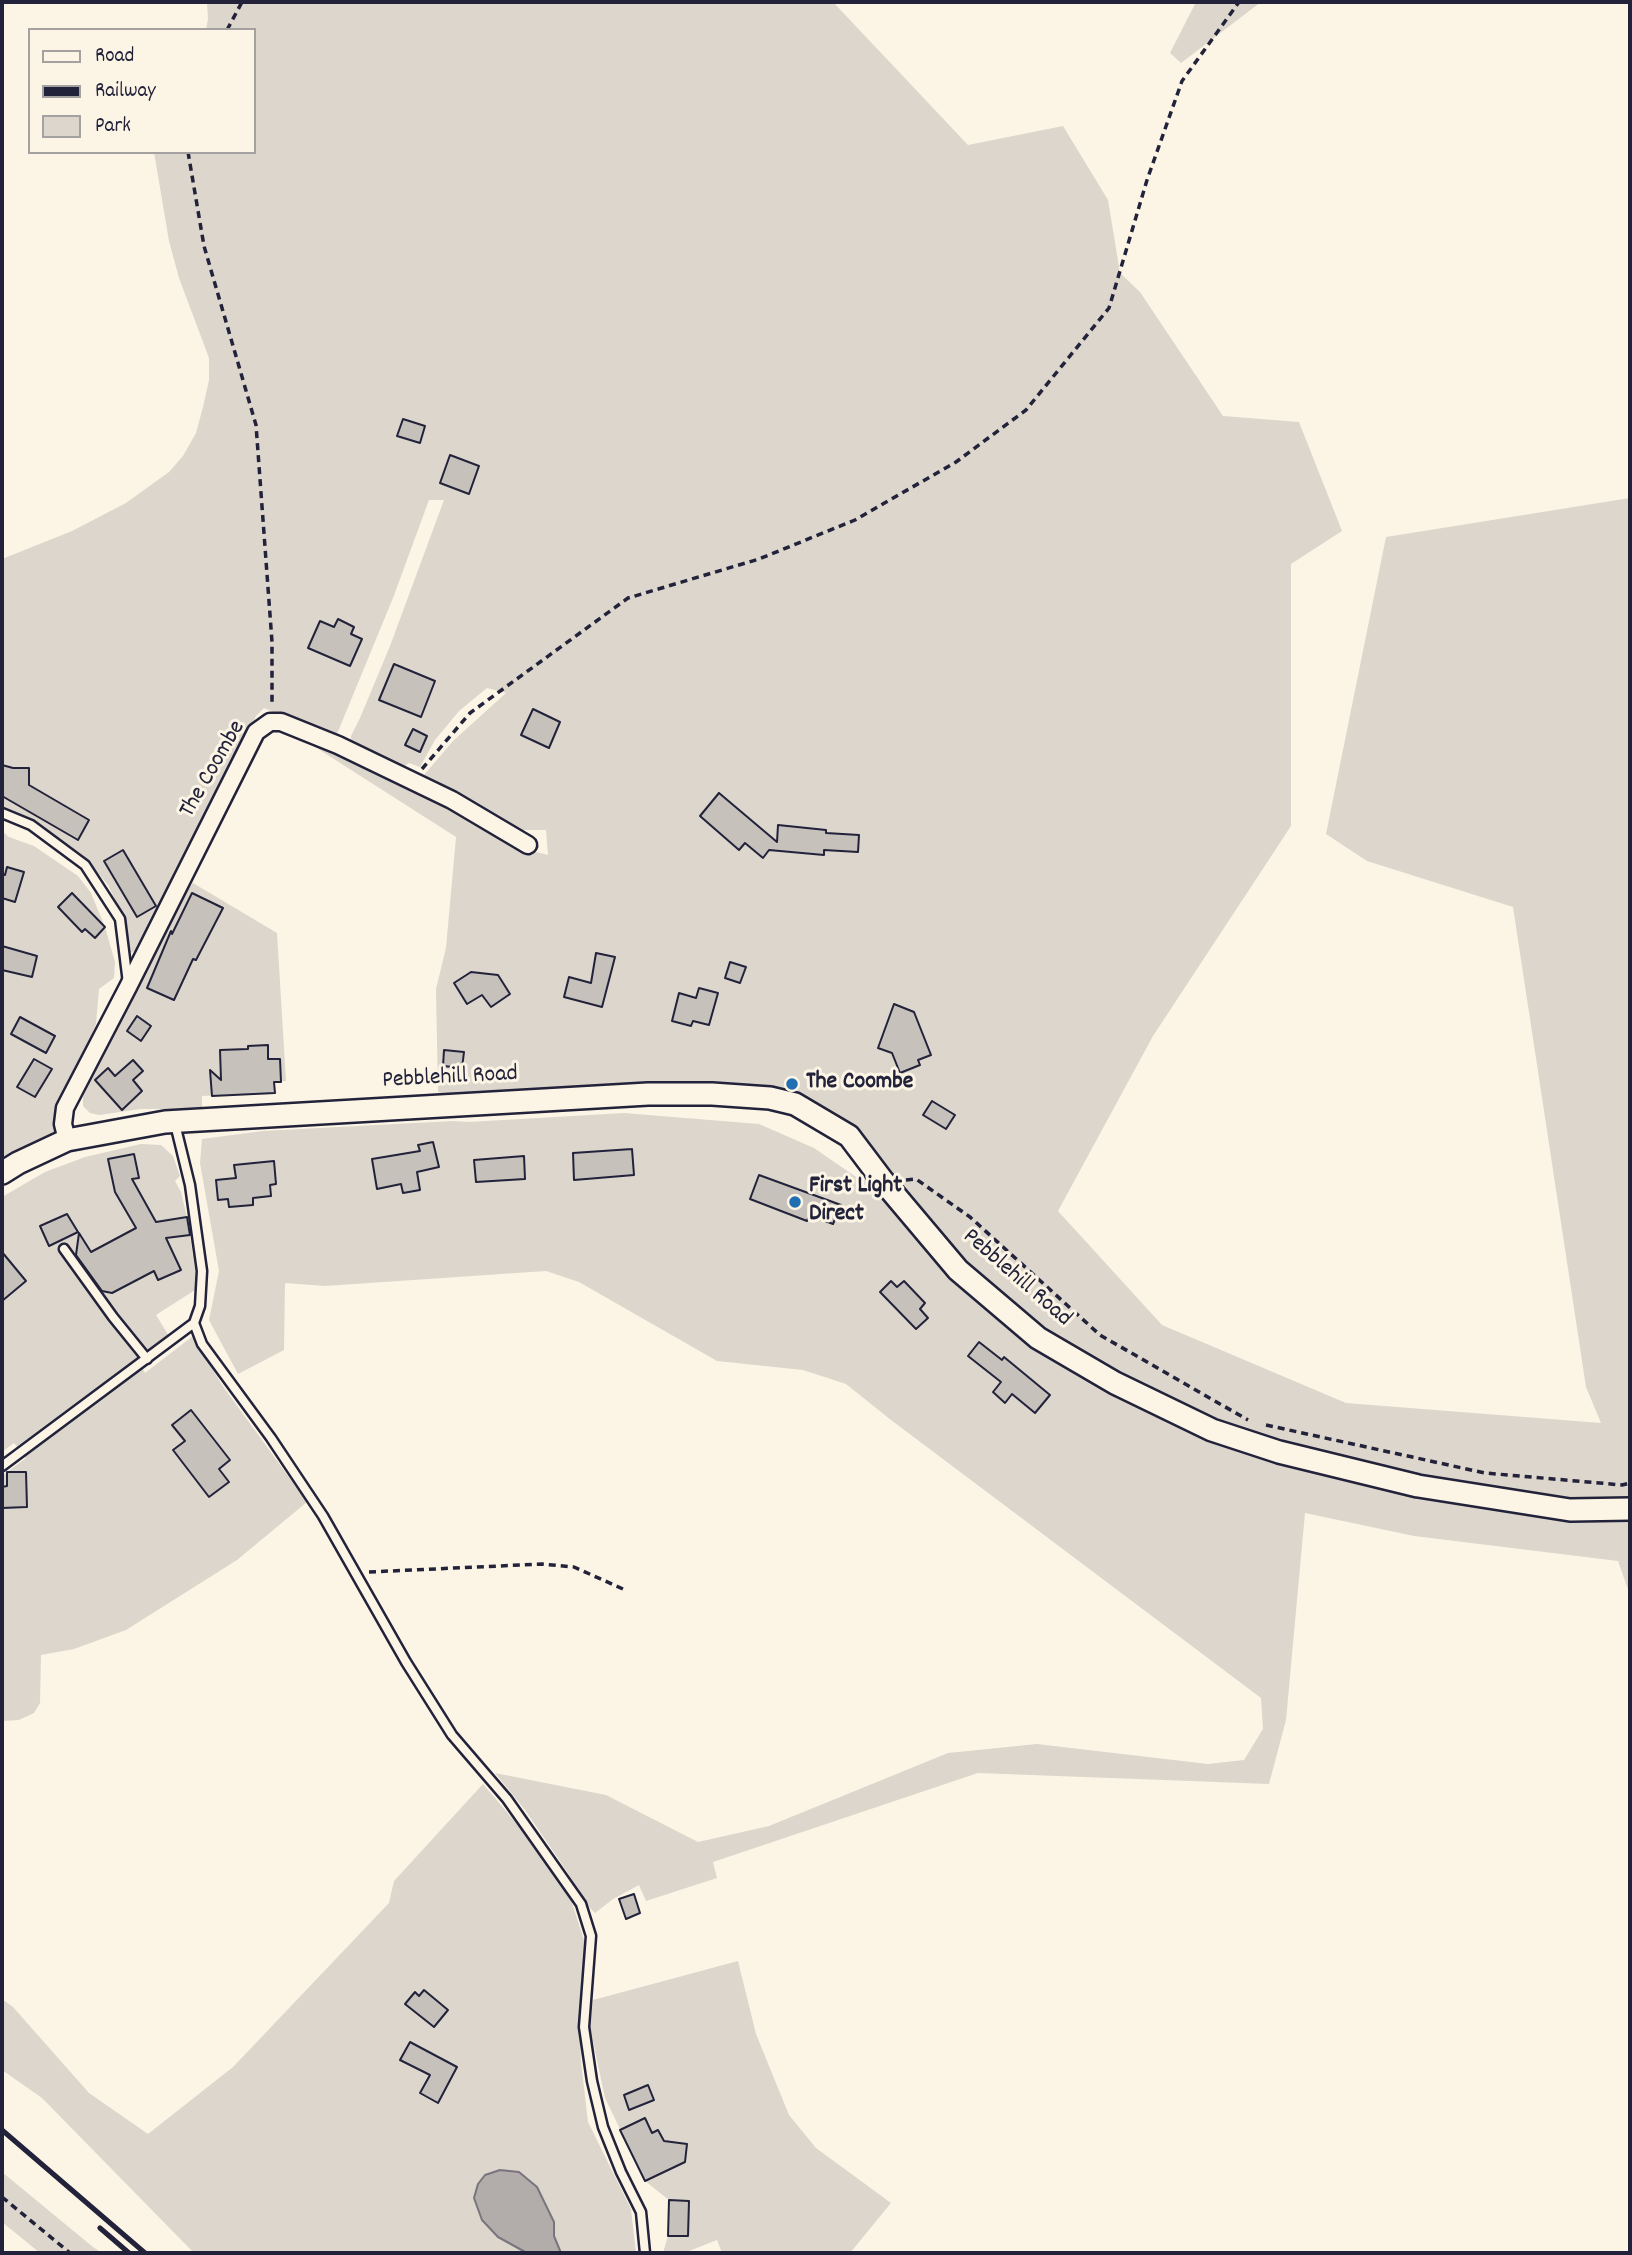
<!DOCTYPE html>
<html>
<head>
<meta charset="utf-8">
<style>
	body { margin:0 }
	#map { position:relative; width:1632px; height:2255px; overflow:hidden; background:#fcf5e5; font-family:Dekko,sans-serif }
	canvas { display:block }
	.frame { position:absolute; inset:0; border:4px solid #22223b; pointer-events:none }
	.legend { position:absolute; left:28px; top:28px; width:228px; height:126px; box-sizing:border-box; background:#fcf5e5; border:2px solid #a5a1a1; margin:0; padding:9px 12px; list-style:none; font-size:21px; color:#22223b }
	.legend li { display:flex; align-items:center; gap:14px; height:35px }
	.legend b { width:35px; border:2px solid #a5a1a1 }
</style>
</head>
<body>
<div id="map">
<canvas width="1632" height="2255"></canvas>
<div class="frame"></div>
<ul class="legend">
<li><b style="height:9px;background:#fcf5e5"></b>Road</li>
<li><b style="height:9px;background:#22223b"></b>Railway</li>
<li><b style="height:19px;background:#dcd6cc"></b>Park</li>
</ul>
</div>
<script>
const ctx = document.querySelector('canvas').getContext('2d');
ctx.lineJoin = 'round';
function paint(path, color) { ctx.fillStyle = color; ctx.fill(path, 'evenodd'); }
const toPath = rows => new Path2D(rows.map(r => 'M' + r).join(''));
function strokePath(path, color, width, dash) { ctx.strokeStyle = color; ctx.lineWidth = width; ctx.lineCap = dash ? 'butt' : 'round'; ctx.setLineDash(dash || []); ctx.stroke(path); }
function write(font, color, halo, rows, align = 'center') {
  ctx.font = font + ' Dekko,sans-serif'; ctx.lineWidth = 6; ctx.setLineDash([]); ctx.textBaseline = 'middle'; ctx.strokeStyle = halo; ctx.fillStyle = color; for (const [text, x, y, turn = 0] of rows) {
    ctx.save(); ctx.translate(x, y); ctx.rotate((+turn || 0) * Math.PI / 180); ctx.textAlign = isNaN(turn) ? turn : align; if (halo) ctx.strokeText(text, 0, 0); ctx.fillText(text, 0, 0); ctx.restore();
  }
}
paint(toPath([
	[207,2,833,2,968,145,1063,126,1108,200,1120,273,1140,292,1223,416,1299,422,1342,531,1291,564,1291,826,1153,1036,1058,1211,1162,1325,1346,1403,1601,1423,1586,1387,1513,907,1367,861,1326,834,1386,537,1630,498,1630,1595,1618,1561,1414,1536,1305,1513,1286,1720,1269,1784,978,1773,713,1862,717,1878,646,1901,639,1885,613,1899,595,1913,586,1904,566,1870,525,1810,495,1773,606,1795,698,1842,769,1826,948,1753,1037,1744,1208,1764,1244,1760,1263,1729,1261,1698,891,1420,846,1384,803,1370,717,1361,579,1282,546,1271,325,1286,285,1283,284,1350,238,1374,209,1320,219,1271,200,1163,202,1139,263,1131,453,1121,469,1122,624,1113,759,1124,814,1148,856,1177,877,1158,854,1127,829,1110,788,1091,725,1084,455,1097,438,1092,436,989,446,948,456,837,312,745,413,787,471,817,513,846,548,855,546,830,519,830,424,775,453,741,506,693,487,688,459,711,435,740,420,767,409,763,400,769,350,744,351,736,360,718,390,646,444,500,429,500,393,598,337,734,326,733,264,708,256,716,141,949,130,953,126,922,108,885,83,855,37,824,2,808,2,559,72,531,126,503,169,472,183,456,196,433,203,407,209,380,209,358,179,278,169,241,154,152,254,152,254,30,206,30,208,19],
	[1196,2,1261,2,1181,63,1170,53],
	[2,831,9,837,34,846,78,876,91,893,105,927,115,962,114,978,99,989,96,1024,60,1110,56,1133,48,1143,2,1167],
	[193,883,277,933,286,1081,274,1082,275,1093,202,1096,202,1109,141,1109,99,1115,90,1113,83,1106,83,1097,180,899],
	[141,1144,161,1145,173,1156,180,1176,175,1181,181,1192,187,1217,196,1276,195,1290,156,1315,169,1336,137,1358,145,1373,193,1336,222,1385,307,1502,237,1560,126,1630,74,1649,41,1655,40,1703,34,1713,19,1720,2,1721,2,1476,26,1458,14,1443,2,1452,2,1197,45,1172,85,1157],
	[483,1784,522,1830,571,1900,586,1946,579,2017,581,2062,588,2122,631,2209,636,2253,194,2253,42,2098,2,2070,2,1999,13,2007,89,2093,148,2134,233,2067,389,1903,394,1881],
	[738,1961,756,2034,789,2115,816,2148,891,2203,850,2253,722,2253,717,2240,684,2253,663,2253,668,2236,669,2200,645,2181,605,2098,590,2027,593,2000],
	[2,2172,93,2247,102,2253,40,2253,2,2222]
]), '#dcd6cc');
const water = toPath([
	[500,2170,519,2172,537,2187,554,2222,554,2236,561,2253,527,2253,498,2237,482,2220,474,2198,478,2184,485,2175,500,2170]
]);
paint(water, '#b2adab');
strokePath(water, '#78757e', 2);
const building = toPath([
	[403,419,425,426,420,443,397,436,403,419],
	[450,455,479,466,469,494,440,483,450,455],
	[338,619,354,627,351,634,362,639,350,666,308,648,320,621,334,627,338,619],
	[394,664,435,681,421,717,379,700,394,664],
	[533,709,560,722,549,748,521,735,533,709],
	[413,729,427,736,420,752,405,745,413,729],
	[2,765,13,768,29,768,29,785,89,820,78,840,2,796,2,765],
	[719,793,777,842,778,825,826,830,826,833,859,835,858,852,824,850,824,855,769,850,763,858,745,843,739,850,700,816,719,793],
	[123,850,156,906,137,917,104,861,123,850],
	[7,867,24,872,15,902,2,898,2,874,5,875,7,867],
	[72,893,105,927,95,938,85,929,82,932,58,907,72,893],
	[192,893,223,908,196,960,193,959,174,1000,147,988,171,931,172,934,192,893],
	[2,946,37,956,32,977,2,970,2,946],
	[596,953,615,957,602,1007,564,997,569,977,591,983,596,953],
	[730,962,746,967,740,983,725,978,730,962],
	[471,972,498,975,510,994,491,1007,482,995,467,1004,454,983,471,972],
	[699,988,718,993,709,1025,693,1021,691,1026,672,1021,679,993,696,998,699,988],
	[894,1004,914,1012,931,1055,918,1060,920,1065,900,1073,892,1053,878,1048,894,1004],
	[137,1016,151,1026,141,1041,127,1031,137,1016],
	[20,1017,55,1036,46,1053,11,1034,20,1017],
	[268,1045,268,1059,280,1059,281,1082,274,1082,275,1093,212,1096,210,1070,221,1080,220,1050,248,1049,248,1046,268,1045],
	[444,1050,464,1052,462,1068,443,1066,444,1050],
	[34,1059,52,1069,35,1097,17,1087,34,1059],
	[133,1060,143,1071,133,1080,142,1091,122,1110,95,1080,108,1068,115,1076,133,1060],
	[932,1101,955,1115,946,1129,923,1115,932,1101],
	[433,1142,439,1167,417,1172,420,1190,403,1193,401,1184,377,1189,372,1159,420,1151,418,1145,433,1142],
	[632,1149,634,1175,574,1180,573,1153,632,1149],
	[134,1154,139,1178,132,1179,156,1222,187,1217,190,1235,166,1238,181,1270,158,1280,154,1271,112,1293,102,1291,76,1255,79,1233,91,1252,136,1228,115,1192,108,1159,134,1154],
	[524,1156,525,1179,476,1182,474,1160,524,1156],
	[274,1161,276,1184,270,1185,271,1196,253,1198,253,1205,229,1207,228,1199,218,1200,216,1180,236,1178,234,1165,274,1161],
	[759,1175,841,1205,833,1224,809,1215,807,1221,750,1199,759,1175],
	[67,1214,78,1232,49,1246,40,1226,67,1214],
	[2,1252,26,1281,2,1301,2,1252],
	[891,1281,897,1287,904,1281,925,1303,920,1309,928,1318,916,1329,880,1292,891,1281],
	[979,1342,1002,1360,1004,1357,1050,1395,1035,1413,1012,1394,1005,1403,993,1392,1001,1382,968,1356,979,1342],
	[191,1410,230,1460,219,1469,229,1482,209,1497,173,1450,185,1441,172,1425,191,1410],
	[7,1472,26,1472,27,1507,2,1508,2,1487,7,1486,7,1472],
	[634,1894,640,1913,626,1919,619,1899,634,1894],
	[424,1990,448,2010,434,2027,405,2004,415,1992,419,1996,424,1990],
	[410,2042,457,2067,438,2103,420,2093,430,2075,400,2060,410,2042],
	[648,2085,654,2100,629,2110,624,2095,648,2085],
	[645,2118,652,2133,658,2130,664,2141,687,2144,685,2162,645,2181,620,2130,645,2118],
	[669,2200,689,2201,688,2236,668,2236,669,2200]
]);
paint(building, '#c6c1bb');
strokePath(building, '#22223b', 2);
const lane = toPath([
	[2,813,31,825,85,865,120,919,128,983],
	[64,1249,113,1317,147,1359],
	[194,1323,202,1344,271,1438,323,1516,406,1662,452,1735,507,1799,581,1904,591,1936,584,2027,592,2081,603,2127,621,2172,641,2212,645,2253],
	[2,1466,194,1323,200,1306,202,1271,190,1185,175,1124]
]);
const street = toPath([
	[67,1140,63,1124,65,1108,128,987,249,746,256,732,270,722,281,722,338,745,452,800,528,845]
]);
const secondary = toPath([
	[2,1173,18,1163,67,1140,165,1122,648,1094,712,1094,770,1098,795,1104,849,1136,883,1181,958,1270,1038,1338,1115,1383,1212,1430,1279,1452,1418,1486,1570,1510,1630,1509]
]);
strokePath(lane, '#22223b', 13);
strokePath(street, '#22223b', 21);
strokePath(secondary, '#22223b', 26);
strokePath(toPath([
	[227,30,242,2],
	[188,152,204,246,256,425,272,642,272,704],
	[422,769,470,713,628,598,759,559,855,520,956,462,1026,410,1109,308,1147,180,1182,81,1239,2],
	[906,1180,916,1179,970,1217,1100,1335,1248,1420],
	[1266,1425,1485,1473,1622,1485,1630,1483],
	[369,1572,542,1564,574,1567,623,1589],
	[2,2197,70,2253]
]), '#22223b', 3.5, [7, 5]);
strokePath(lane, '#fcf5e5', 8);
strokePath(street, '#fcf5e5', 16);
strokePath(secondary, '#fcf5e5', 21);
strokePath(toPath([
	[2,2130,145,2253],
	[100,2228,129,2253]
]), '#22223b', 5);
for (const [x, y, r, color] of [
	[792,1084,7,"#1f6fb2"],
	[795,1202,7,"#1f6fb2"]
]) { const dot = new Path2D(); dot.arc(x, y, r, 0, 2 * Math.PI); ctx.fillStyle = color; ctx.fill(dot); strokePath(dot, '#fcf5e5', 2.5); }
write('24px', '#22223b', '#fcf5e5', [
	["The Coombe",214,770,-60],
	["Pebblehill Road",450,1079,-3],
	["Pebblehill Road",1016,1279,41]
]);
write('bold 24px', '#22223b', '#fcf5e5', [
	["The Coombe",806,1084],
	["First Light",809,1188],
	["Direct",809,1216]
], 'left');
</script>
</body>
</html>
